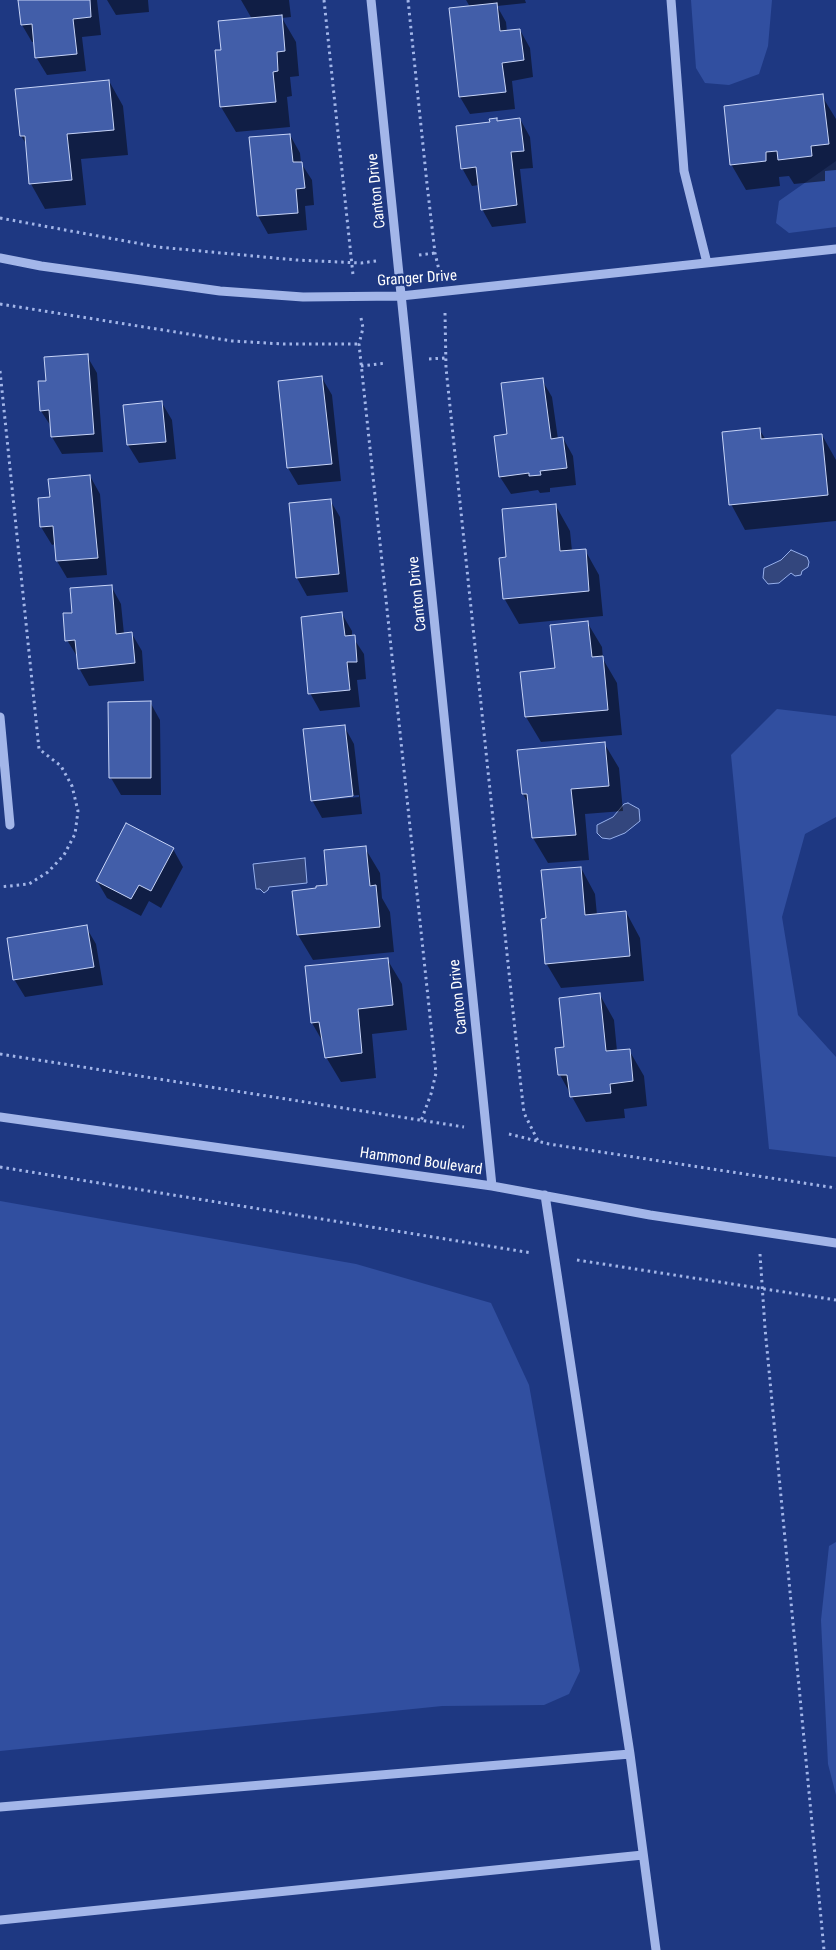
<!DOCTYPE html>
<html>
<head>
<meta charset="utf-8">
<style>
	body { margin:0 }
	canvas { display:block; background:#1e3882 }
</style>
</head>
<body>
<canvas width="836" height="1950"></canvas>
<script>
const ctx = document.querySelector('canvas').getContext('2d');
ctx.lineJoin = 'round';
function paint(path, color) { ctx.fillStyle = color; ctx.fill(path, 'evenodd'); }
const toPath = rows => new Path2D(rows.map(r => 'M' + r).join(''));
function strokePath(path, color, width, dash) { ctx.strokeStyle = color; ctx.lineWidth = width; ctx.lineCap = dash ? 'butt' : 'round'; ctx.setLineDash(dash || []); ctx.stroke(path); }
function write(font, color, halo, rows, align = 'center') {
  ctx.font = font + ' "Roboto Condensed",sans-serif'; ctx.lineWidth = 4.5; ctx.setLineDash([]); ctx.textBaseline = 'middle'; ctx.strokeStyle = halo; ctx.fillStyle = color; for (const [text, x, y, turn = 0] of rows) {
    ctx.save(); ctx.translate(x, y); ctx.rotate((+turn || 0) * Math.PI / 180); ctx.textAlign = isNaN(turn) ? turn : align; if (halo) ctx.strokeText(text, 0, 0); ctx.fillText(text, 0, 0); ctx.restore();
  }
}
paint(toPath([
	[691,0,772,0,768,46,759,74,729,85,705,83,696,68],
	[836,161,836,227,789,233,776,223,779,201],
	[777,709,836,716,836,817,805,834,782,917,798,1015,836,1057,836,1157,769,1149,731,755],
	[0,1201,356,1264,491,1303,529,1385,580,1671,569,1694,544,1705,442,1706,0,1751],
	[836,1542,836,1795,828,1764,821,1620,829,1546]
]), '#314fa0');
const water = toPath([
	[791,550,807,557,809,562,808,567,802,571,801,575,795,576,791,573,779,583,768,584,763,578,764,568,781,560,791,550],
	[628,803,639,809,640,821,625,833,610,839,602,838,597,833,597,825,613,817,624,804,628,803],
	[305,858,307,883,269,887,268,890,264,893,260,889,256,889,253,864,305,858]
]);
paint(water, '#33467d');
strokePath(water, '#96afeb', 1);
paint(toPath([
	[19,0,97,0,101,35,82,37,86,71,47,75,36,57,35,42,32,42,22,25],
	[107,0,148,0,149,12,116,15],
	[241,0,289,0,291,17,282,18,296,42,299,76,290,77,292,96,287,97,290,127,236,132,221,107,222,51,252,19],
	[466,0,525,0,526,3,497,6,506,22,507,32,520,30,530,48,533,77,512,81,515,109,470,114,460,97,470,7],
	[109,81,123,106,128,155,81,159,86,205,45,209,31,184,27,145,21,136],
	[822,96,836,119,836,170,825,171,825,181,794,184,789,176,779,177,780,186,746,190,731,164],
	[496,119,498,122,520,119,530,137,533,168,520,169,526,223,492,227,482,209,479,185,472,186,462,168,491,123],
	[290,135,300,153,301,163,312,180,314,205,305,206,307,230,268,234,258,216,250,138],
	[87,356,97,373,103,452,62,454,52,437,52,428,41,411,47,382],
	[322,378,332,395,341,481,298,485,288,468],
	[542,380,552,397,558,439,563,438,573,456,576,485,550,488,550,492,540,493,538,490,511,494,500,477,509,435],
	[162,403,172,420,176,459,139,463,128,445,124,406],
	[759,429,766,440,822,435,836,460,836,521,745,530,731,504],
	[90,476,100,494,107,575,67,578,57,561,55,544,52,545,41,527,39,499,51,498],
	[330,500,340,517,348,592,307,596,297,578,290,504],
	[556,506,570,531,572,551,585,550,599,575,603,616,519,624,504,598,508,558],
	[111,586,121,604,124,634,132,634,142,651,144,681,89,686,79,668,78,658,67,640,73,614],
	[342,614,352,631,352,636,364,654,366,679,357,680,360,707,320,711,310,693],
	[587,622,602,647,603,659,617,683,622,735,541,742,526,717,522,673,556,669],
	[150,702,160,720,161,795,121,795,111,778],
	[344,726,354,744,362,814,322,818,312,800],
	[359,795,359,797,318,801,318,799],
	[604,743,619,768,623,811,585,814,589,860,548,863,533,838,530,806,523,794],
	[365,848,380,873,382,898,390,912,394,952,313,960,298,935,293,892,329,886],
	[173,849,183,867,161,908,149,901,141,916,107,898,97,881],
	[581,868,595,894,597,915,626,912,640,938,644,981,561,988,546,963,547,920],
	[86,927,96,944,103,985,25,997,14,979],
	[387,959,402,984,407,1030,372,1034,376,1078,341,1082,326,1057,324,1044,312,1023],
	[600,995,614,1020,617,1051,629,1050,644,1076,647,1106,624,1109,625,1118,586,1122,560,1075,565,1049]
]), '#0007');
const building = toPath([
	[18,0,90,0,91,17,73,19,77,54,35,58,32,24,21,25,18,0],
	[497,3,500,31,520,29,524,60,502,63,506,92,459,97,449,8,497,3],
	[282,15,285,51,277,52,278,71,273,72,276,102,220,107,215,50,221,50,218,21,282,15],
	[109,80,114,130,67,134,72,180,29,184,25,136,20,136,15,89,109,80],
	[823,94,829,144,811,146,812,156,778,160,777,151,766,152,766,161,730,165,724,106,823,94],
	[497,118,497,121,520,118,524,151,511,152,517,205,481,210,476,167,461,169,456,126,490,122,489,119,497,118],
	[290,134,293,162,302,162,305,188,296,189,298,213,257,216,249,137,290,134],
	[88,354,94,434,51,437,49,410,40,411,38,381,46,381,44,357,88,354],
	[322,376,332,464,287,468,278,381,322,376],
	[543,378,551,439,563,437,567,468,540,471,541,475,529,476,529,473,499,477,494,436,507,434,501,383,543,378],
	[162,401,166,442,127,445,123,405,162,401],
	[760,428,761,439,822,434,828,495,729,505,722,432,760,428],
	[90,475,98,558,56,561,53,526,40,527,38,498,50,497,48,479,90,475],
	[331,499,339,574,296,578,289,503,331,499],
	[556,504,560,551,586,549,589,591,503,599,499,558,506,557,502,509,556,504],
	[112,585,116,634,132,632,135,663,78,669,75,640,65,641,63,613,72,613,70,588,112,585],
	[342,612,345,636,355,635,357,662,347,662,350,690,308,694,301,617,342,612],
	[588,621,592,657,603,656,608,710,525,717,520,672,555,668,550,625,588,621],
	[151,701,151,778,109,778,108,702,151,701],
	[345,725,353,796,311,801,303,729,345,725],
	[605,742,609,786,571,789,576,835,532,838,527,794,522,794,517,750,605,742],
	[126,823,174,848,151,891,139,885,131,899,96,881,126,823],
	[366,846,370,886,376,885,380,927,297,935,292,891,316,888,316,886,327,885,324,850,366,846],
	[581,867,585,915,626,911,630,956,545,964,541,919,546,918,541,870,581,867],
	[87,925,94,967,13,980,7,938,87,925],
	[388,958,393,1005,358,1009,362,1053,325,1058,319,1022,311,1023,305,966,388,958],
	[600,993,606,1051,630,1049,633,1081,610,1084,611,1093,570,1097,567,1075,558,1075,555,1048,564,1047,559,998,600,993]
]);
paint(building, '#425ea9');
strokePath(building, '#c7d4f7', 1);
strokePath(toPath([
	[324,0,353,275],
	[408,0,427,184,435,253,439,270],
	[0,218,158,247,296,260,361,263,376,261],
	[419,255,435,253],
	[0,304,232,341,283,344,359,344],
	[445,313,446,368,520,1078,524,1113,538,1141],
	[361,318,363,328,359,344,436,1073,431,1094,421,1121],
	[429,359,446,358],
	[361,366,386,363],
	[0,371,39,749,61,766,72,786,78,811,75,834,64,855,48,872,29,884,0,887],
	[0,1054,464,1127],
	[509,1134,549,1144,836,1188],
	[0,1167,532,1253],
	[760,1254,765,1328,824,1950],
	[577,1260,836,1300]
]), '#a3b6e9', 3, [2.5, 4]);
strokePath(toPath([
	[371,0,492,1186],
	[671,0,684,171,707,263],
	[0,258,41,266,220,291,303,297,401,296,836,249],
	[0,717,10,825],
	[0,1117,492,1186,650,1215,836,1243],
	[545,1195,630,1754,656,1950],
	[0,1807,630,1754],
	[0,1920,643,1855]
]), '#a3b6e9', 9);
write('15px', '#fff', '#1e3882', [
	["Canton Drive",377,191,-96],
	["Granger Drive",417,279,-4],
	["Canton Drive",418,594,-96],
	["Canton Drive",459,997,-96],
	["Hammond Boulevard",421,1162,8]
]);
</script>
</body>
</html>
